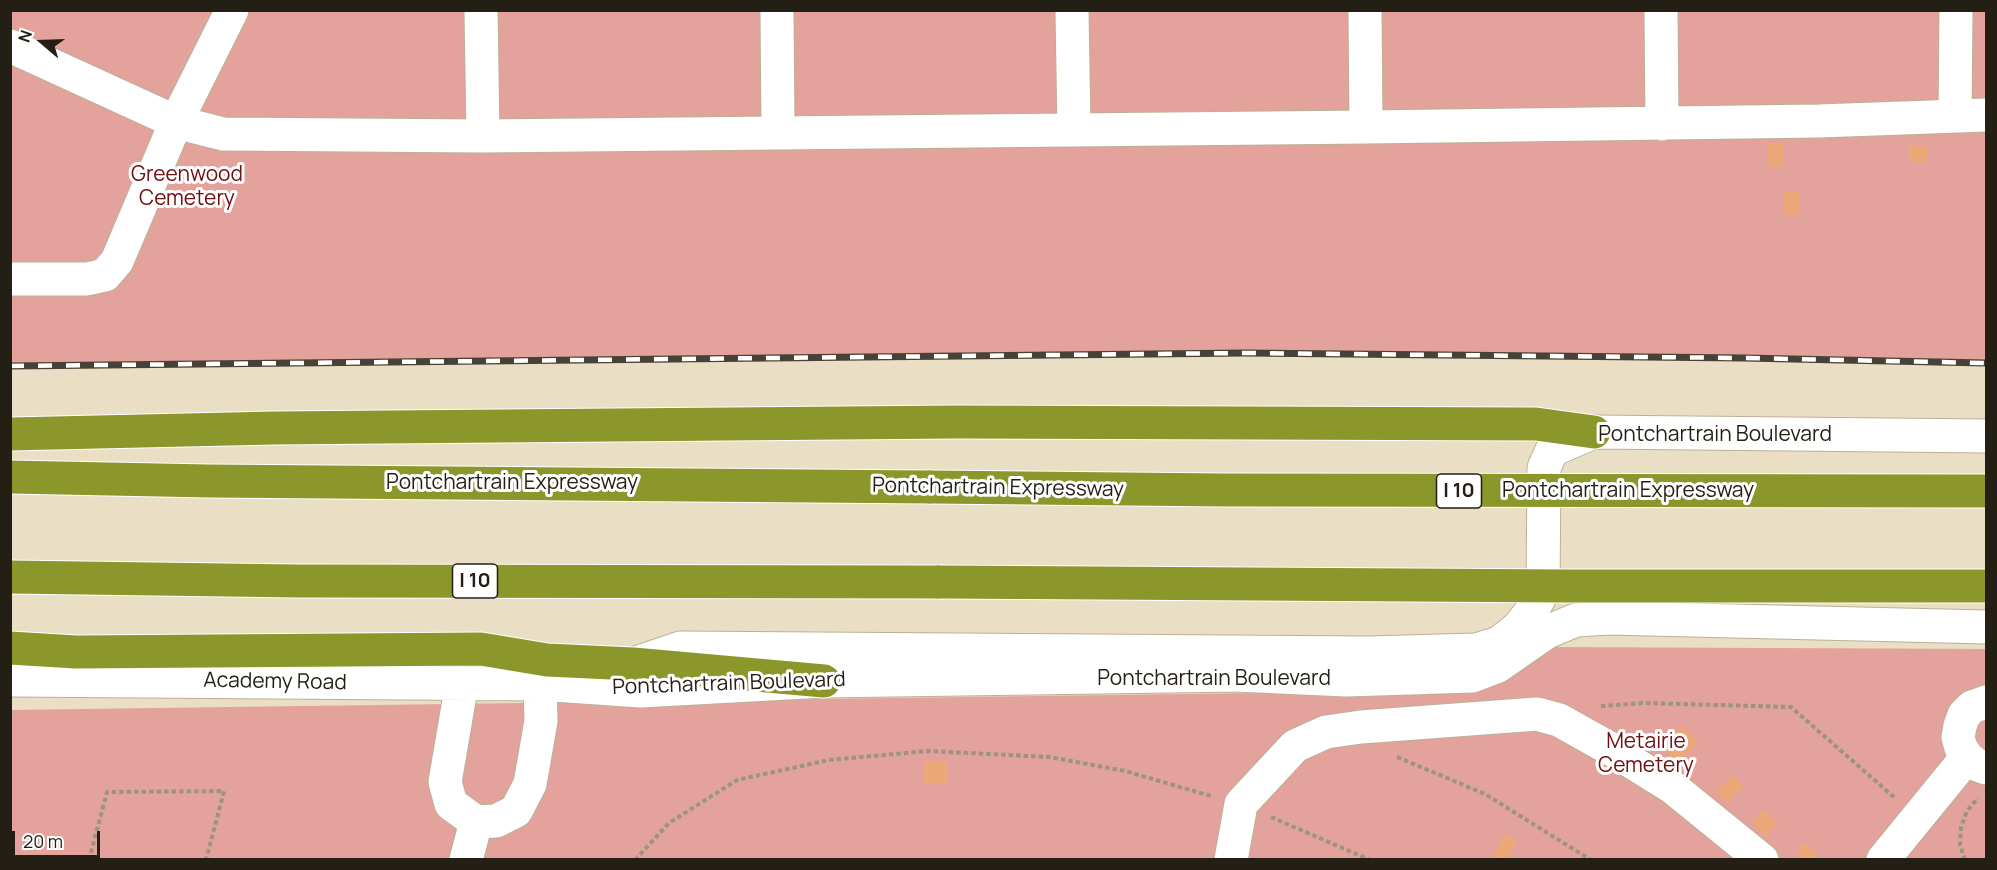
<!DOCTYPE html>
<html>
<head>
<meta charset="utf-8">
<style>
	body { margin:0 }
	#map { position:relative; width:1997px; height:870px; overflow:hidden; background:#eadec5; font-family:Manrope,sans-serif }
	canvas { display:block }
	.frame { position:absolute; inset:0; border:12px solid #231f15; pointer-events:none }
	.north { position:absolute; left:12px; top:12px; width:60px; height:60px; -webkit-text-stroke:4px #fff; paint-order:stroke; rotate:289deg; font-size:16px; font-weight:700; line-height:24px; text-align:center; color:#231f15 }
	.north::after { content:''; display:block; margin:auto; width:21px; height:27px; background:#231f15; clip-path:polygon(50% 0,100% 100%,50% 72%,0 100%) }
	.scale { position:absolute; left:12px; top:831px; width:88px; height:27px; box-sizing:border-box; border:3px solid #231f15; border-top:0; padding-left:8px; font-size:18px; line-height:21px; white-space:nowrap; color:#231f15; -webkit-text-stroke:4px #fff; paint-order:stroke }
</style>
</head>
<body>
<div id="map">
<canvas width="1997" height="870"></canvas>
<div class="frame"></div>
<div class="north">N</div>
<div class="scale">20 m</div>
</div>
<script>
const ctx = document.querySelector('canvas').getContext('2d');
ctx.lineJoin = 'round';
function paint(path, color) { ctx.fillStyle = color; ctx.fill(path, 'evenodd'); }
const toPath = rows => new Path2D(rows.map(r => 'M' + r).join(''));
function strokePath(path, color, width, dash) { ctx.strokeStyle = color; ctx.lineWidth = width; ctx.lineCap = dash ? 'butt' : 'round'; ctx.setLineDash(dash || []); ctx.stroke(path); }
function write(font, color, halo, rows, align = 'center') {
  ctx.font = font + ' Manrope,sans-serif'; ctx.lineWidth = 6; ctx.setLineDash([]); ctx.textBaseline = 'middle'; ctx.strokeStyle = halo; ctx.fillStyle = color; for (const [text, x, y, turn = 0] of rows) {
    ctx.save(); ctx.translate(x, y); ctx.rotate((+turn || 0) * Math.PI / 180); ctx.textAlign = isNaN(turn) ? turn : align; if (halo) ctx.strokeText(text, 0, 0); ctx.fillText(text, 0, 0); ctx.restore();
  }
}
paint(toPath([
	[10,11,1986,11,1986,363,1744,358,1245,353,11,366],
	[1553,647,1986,649,1986,859,11,859,10,710,1478,690]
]), '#e3a29b');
paint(toPath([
	[1783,142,1784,166,1769,167,1768,143],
	[1909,145,1928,145,1928,162,1909,162],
	[1800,191,1800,215,1784,215,1784,192],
	[1683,726,1698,743,1676,762,1661,745],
	[923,762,947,762,947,784,923,784],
	[1732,775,1744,786,1728,803,1716,793],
	[1764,810,1778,824,1766,837,1752,823],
	[1504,834,1517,841,1507,860,1498,860,1492,857],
	[1805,842,1819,855,1815,860,1803,860,1796,853]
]), '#eca878');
const minor = toPath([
	[481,10,483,136],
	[777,10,778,132],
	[1072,10,1074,129],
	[1365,10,1366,127],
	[1661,10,1662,124],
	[10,46,176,122,223,134,483,136,1366,127,1819,121,1986,115],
	[1955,116,1956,10],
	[10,279,87,279,105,275,117,261,176,122,232,10],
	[630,665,680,648,1369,653,1476,650,1499,643,1518,628,1533,609,1543,591,1544,468,1552,450,1594,432,1986,436],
	[10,680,540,684,640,691,824,681,1236,675,1346,680,1472,676,1498,666,1547,632,1576,620,1608,618,1986,627],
	[462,683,445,782,451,804,476,822,496,821,516,811,530,784,541,721,540,684],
	[1986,768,1975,764,1967,757,1961,748,1958,737,1960,726,1964,715,1972,707,1986,702],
	[466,860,476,822],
	[1231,860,1241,804,1295,746,1326,732,1361,727,1537,714,1559,720,1609,748,1672,787,1762,860],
	[1883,860,1967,757]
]);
const highway = toPath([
	[10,434,274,428,956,422,1536,424,1594,432],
	[10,477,209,481,931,487],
	[10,577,297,581,940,582],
	[10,648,76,652,481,649,547,660,633,664,824,681]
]);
strokePath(minor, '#bcb097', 35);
strokePath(highway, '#fff', 35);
strokePath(toPath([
	[1601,706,1644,703,1791,707,1895,798],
	[1397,757,1485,794,1591,860],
	[1271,817,1370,860],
	[89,860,107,792,224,791,206,860],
	[635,860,669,823,737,780,829,760,928,751,1050,757,1125,771,1211,796],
	[1965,860,1960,845,1961,827,1967,811,1978,798]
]), '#9c9380', 4, [4.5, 3]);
strokePath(minor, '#fff', 33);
strokePath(highway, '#8c972b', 33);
const rail = toPath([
	[10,366,1245,353,1744,358,1986,363]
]);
strokePath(rail, '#474235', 7);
strokePath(rail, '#fff', 4.5, [14]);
const highwayBridge = toPath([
	[931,487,1225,490,1986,491],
	[940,582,1567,586,1986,586]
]);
strokePath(highwayBridge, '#fff', 35, []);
strokePath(highwayBridge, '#8c972b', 33);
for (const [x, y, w] of [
	[1459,491,45],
	[475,581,45]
]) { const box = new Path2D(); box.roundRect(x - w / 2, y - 17, w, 34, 4.5); ctx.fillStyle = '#fff'; ctx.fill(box); strokePath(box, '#231f15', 1.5); }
write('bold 20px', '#231f15', null, [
	["I 10",1459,491],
	["I 10",475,581]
]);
write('21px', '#710e11', '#fff', [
	["Greenwood",187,175],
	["Cemetery",187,199],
	["Metairie",1646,742],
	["Cemetery",1646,766]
]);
write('21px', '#231f15', '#fff', [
	["Pontchartrain Boulevard",1715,435],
	["Pontchartrain Expressway",512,483],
	["Pontchartrain Expressway",998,488,1],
	["Pontchartrain Expressway",1628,491],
	["Pontchartrain Boulevard",1214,679],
	["Academy Road",275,682,1],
	["Pontchartrain Boulevard",729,684,-2]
]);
</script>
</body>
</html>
